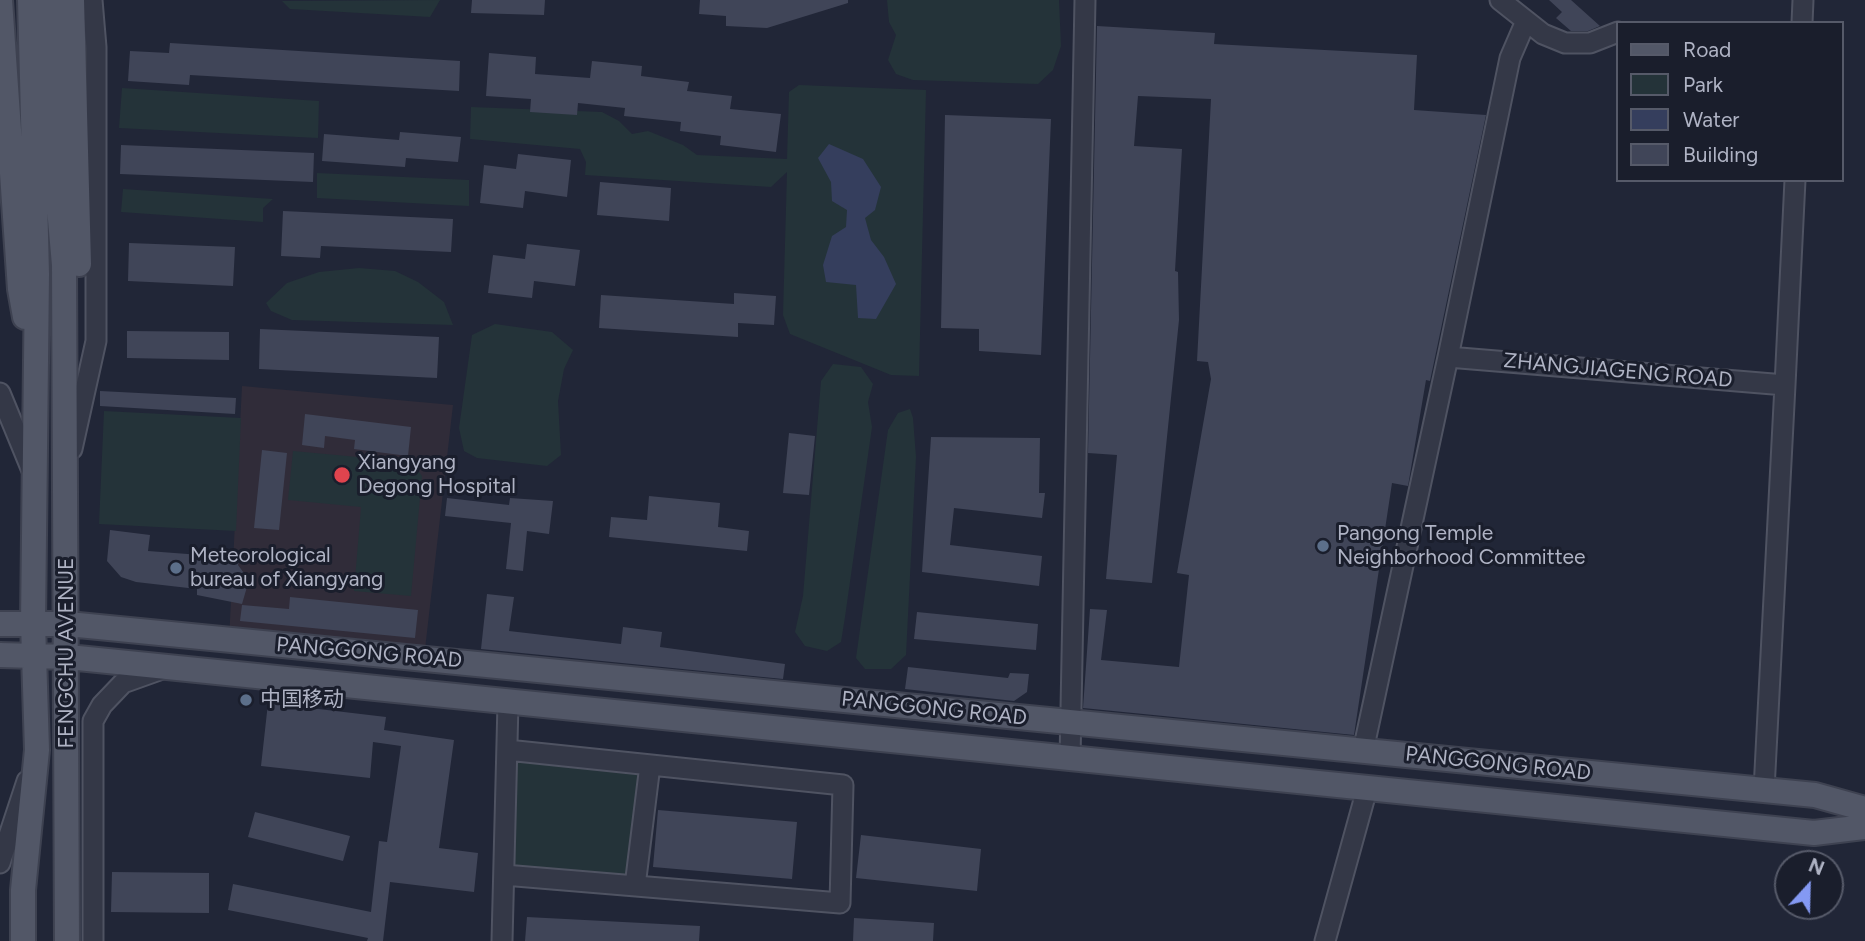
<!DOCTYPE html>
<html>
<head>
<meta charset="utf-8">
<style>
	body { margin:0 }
	#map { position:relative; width:1865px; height:941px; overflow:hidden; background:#212637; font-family:Figtree,sans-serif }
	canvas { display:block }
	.legend { position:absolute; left:1616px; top:21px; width:228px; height:161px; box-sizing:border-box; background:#1a1e2c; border:2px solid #565a69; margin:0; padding:9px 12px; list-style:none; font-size:21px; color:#afb3c4 }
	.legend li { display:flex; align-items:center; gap:14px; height:35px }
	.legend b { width:35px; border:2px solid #565a69 }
	.north { position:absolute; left:1774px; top:850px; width:70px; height:70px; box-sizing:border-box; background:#1a1e2c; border:2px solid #565a69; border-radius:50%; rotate:22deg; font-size:19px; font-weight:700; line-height:28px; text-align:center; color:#afb3c4 }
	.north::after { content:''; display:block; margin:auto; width:24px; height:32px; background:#8499f3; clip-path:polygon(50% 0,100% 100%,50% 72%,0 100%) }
</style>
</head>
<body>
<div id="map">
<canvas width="1865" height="941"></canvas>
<ul class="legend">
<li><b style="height:9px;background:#525767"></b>Road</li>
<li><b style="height:19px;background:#243339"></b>Park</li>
<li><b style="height:19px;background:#353e5d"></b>Water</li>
<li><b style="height:19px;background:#404558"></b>Building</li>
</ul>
<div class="north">N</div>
</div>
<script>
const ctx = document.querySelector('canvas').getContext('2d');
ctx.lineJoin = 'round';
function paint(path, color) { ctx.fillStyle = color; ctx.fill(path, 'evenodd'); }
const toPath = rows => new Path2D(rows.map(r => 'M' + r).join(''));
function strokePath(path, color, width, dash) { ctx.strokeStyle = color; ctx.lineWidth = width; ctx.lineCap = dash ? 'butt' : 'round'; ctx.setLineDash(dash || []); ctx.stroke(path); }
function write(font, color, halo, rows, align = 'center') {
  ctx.font = font + ' Figtree,"Noto Sans SC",sans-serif'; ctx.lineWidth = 6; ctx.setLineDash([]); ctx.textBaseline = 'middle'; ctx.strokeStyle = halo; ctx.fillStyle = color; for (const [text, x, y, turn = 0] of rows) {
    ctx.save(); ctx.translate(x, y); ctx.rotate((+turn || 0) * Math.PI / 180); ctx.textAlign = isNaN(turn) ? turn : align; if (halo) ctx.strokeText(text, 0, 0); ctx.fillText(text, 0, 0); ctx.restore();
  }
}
paint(toPath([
	[242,386,453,405,424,658,229,640]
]), '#302c39');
paint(toPath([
	[440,0,430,17,290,9,282,1],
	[887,0,1059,0,1061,46,1053,70,1038,84,913,80,896,74,888,60,896,35,889,22],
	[799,85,926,90,919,376,891,375,790,334,783,315,787,172,771,187,585,175,586,162,580,149,470,139,471,107,602,112,619,121,632,134,648,131,683,145,697,155,787,159,789,92],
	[122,88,319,101,318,138,119,128],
	[317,173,469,180,469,206,317,198],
	[123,189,273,199,263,208,263,222,121,212],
	[359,268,395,271,418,282,444,302,453,325,292,320,271,311,266,303,287,283,319,272],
	[495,324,552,332,573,350,564,369,558,401,561,455,547,466,477,458,464,451,459,428,472,335],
	[833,364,861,367,873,384,868,402,872,427,845,617,841,642,827,651,805,646,795,632,803,596,821,381],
	[910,409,913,418,916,457,906,655,891,669,865,669,856,658,888,430,898,413],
	[104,411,241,418,236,531,99,524],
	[293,451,412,462,422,476,411,596,354,591,361,507,288,500],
	[507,750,650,765,635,886,504,875]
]), '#243339');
paint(toPath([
	[829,144,863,159,881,187,875,210,865,218,871,240,884,257,896,284,876,319,858,318,856,285,826,282,823,265,832,236,846,227,847,210,832,201,831,182,818,158]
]), '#353e5d');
paint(toPath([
	[472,0,545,0,544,15,471,13],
	[700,0,848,0,848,3,767,28,726,26,726,16,699,14],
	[1549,0,1571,0,1600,26,1588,31,1571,31,1556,18,1562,12],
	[1097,26,1215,33,1214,44,1417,55,1414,110,1486,115,1430,381,1426,380,1408,486,1392,483,1354,735,1083,708,1090,609,1107,610,1101,660,1179,667,1189,575,1177,573,1211,379,1208,362,1197,361,1211,99,1138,96,1134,146,1182,149,1175,271,1178,272,1179,320,1152,583,1106,579,1117,455,1088,453],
	[170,43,460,61,459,91,190,75,189,85,128,81,130,51,169,53],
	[489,53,536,57,535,74,590,78,592,61,642,66,641,76,689,82,687,91,732,96,730,109,781,114,776,152,720,145,721,136,680,131,681,122,624,116,625,108,578,103,577,115,530,112,531,99,486,96],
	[945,115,1051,119,1041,355,979,351,979,329,941,328],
	[400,132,461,137,458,162,406,158,405,167,322,161,324,134,399,140],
	[121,145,314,153,313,182,120,174],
	[518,154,571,160,567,197,525,191,523,208,480,203,484,165,516,169],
	[600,182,671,188,669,221,597,215],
	[283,211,453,219,451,252,321,246,320,258,281,256],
	[129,243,235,247,233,286,128,281],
	[527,244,580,250,575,286,534,281,532,298,488,293,493,255,525,259],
	[734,293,776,296,774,325,738,323,738,337,599,328,601,295,734,304],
	[260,329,439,337,437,378,259,369],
	[127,331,229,332,229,360,127,358],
	[100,391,236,398,235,414,100,406],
	[305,414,411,427,408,456,354,449,355,440,325,436,324,448,302,445],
	[789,433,815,436,809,495,783,493],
	[931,437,1040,438,1039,493,1045,493,1042,518,954,508,950,545,1042,556,1039,586,922,572],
	[262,450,287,453,279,530,254,528],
	[649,496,720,503,718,527,749,531,747,551,609,537,611,517,647,520],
	[447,498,509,505,510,498,553,501,549,534,527,531,523,571,506,569,511,523,445,516],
	[110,530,150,535,148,551,240,558,238,565,249,580,242,604,197,595,197,589,136,582,121,577,107,561],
	[487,594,514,597,509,631,621,644,623,627,662,632,660,647,785,664,783,679,481,649],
	[290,597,418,610,415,638,240,621,242,605,289,609],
	[917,612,1038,624,1036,650,914,639],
	[908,667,1008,678,1010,673,1029,674,1027,692,1014,701,905,689],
	[268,703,386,717,384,730,454,740,439,848,478,853,474,892,390,882,383,941,367,941,368,938,228,910,233,884,371,912,379,841,387,842,401,746,373,742,370,778,261,766],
	[658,810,797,822,792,879,653,867],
	[255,812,350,836,343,861,248,837],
	[861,835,981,849,977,891,856,878],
	[112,872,209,873,209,913,111,912],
	[527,917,700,926,699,941,525,941],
	[854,918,934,923,933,941,853,941]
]), '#404558');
const minor = toPath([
	[1500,0,1543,34,1565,43,1590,43,1618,32],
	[1802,23,1803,0],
	[1448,357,1510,58,1526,21],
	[1785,385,1795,180],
	[0,393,33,473],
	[72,449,96,341,96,47,92,0],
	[1363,751,1448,357,1785,385,1764,790],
	[1070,759,1085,0],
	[0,863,27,781],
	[504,875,840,903,843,785,507,750],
	[635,886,650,765],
	[93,941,93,721,102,705,123,683,165,668],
	[502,941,508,703],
	[1325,941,1367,789]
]);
const major = toPath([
	[0,0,20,289,25,317],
	[49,0,54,151,64,265,67,941],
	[72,0,79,264],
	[0,624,68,624,1764,790,1815,795,1865,809],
	[0,655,68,657,1814,833,1865,827],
	[23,941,23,890,37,750,33,623,37,274,30,0]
]);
strokePath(minor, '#4f5362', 23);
strokePath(major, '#3e4251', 28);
strokePath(minor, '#343847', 19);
strokePath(major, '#525767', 24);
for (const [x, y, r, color] of [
	[342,475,9,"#e0444e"],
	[1323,546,7,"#5c6f8a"],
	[176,568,7,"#5c6f8a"],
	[246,700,7,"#5c6f8a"]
]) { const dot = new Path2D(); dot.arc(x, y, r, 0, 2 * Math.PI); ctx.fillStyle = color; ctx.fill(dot); strokePath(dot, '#1a1e2c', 2.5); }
write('21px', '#afb3c4', '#1a1e2c', [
	["ZHANGJIAGENG ROAD",1618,371,5],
	["FENGCHU AVENUE",67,653,-90],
	["PANGGONG ROAD",369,653,5],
	["PANGGONG ROAD",934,709,6],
	["PANGGONG ROAD",1498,764,6]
]);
write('21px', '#afb3c4', '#1a1e2c', [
	["Xiangyang",358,463],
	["Degong Hospital",358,487],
	["Pangong Temple",1337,534],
	["Neighborhood Committee",1337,558],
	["Meteorological",190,556],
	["bureau of Xiangyang",190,580],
	["中国移动",260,700]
], 'left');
</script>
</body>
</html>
